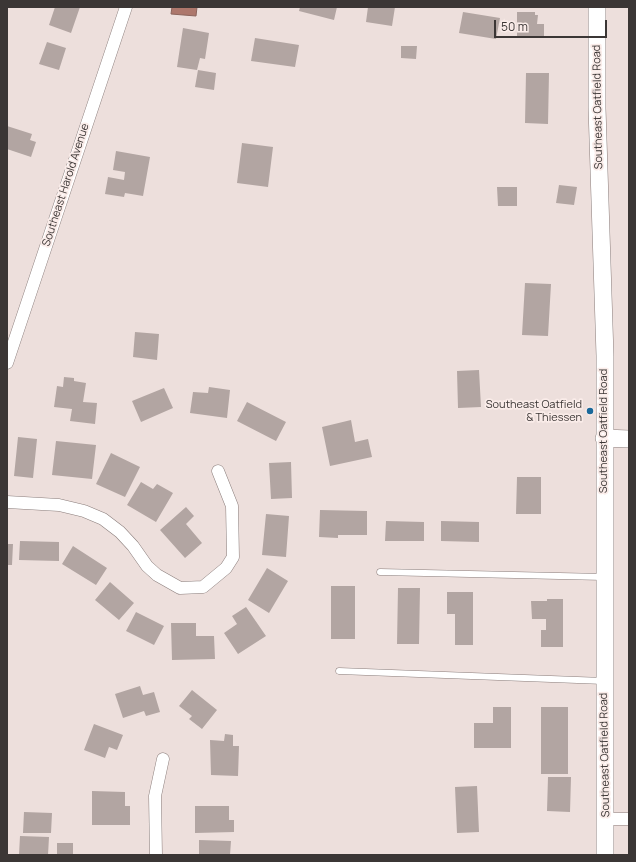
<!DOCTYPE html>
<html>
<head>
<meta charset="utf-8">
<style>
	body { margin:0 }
	#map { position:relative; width:636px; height:862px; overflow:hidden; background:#eddfdc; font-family:Manrope,sans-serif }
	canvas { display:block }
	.frame { position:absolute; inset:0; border:8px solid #3b3635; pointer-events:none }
	.scale { position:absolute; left:494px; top:20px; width:113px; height:18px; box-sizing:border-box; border:2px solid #3b3635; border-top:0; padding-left:5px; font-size:12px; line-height:14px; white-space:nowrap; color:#3b3635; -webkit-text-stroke:3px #faece9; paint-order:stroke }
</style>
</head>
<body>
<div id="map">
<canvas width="636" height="862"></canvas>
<div class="frame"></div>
<div class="scale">50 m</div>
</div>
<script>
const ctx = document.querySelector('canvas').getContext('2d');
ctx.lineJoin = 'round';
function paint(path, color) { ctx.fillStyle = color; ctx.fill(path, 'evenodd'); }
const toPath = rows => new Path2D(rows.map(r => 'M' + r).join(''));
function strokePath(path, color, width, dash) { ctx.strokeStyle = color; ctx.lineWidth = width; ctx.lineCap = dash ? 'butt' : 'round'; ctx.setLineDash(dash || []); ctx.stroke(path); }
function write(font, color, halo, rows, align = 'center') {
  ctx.font = font + ' Manrope,sans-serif'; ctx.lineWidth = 3.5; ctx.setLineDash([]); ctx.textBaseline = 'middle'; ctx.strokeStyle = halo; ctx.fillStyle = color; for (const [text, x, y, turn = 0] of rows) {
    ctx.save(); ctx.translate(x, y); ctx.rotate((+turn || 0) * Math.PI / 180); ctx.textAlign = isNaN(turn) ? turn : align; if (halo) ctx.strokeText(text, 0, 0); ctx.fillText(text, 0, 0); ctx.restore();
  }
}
const water = toPath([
	[172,7,197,7,196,16,171,14,172,7]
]);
paint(water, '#ad776c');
strokePath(water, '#8b645c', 1);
paint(toPath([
	[55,7,80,7,71,33,49,25],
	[300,7,337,7,334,20,299,11],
	[368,7,395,7,392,26,366,22],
	[463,12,500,18,496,39,459,33],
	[517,12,535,12,535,15,538,15,537,24,544,24,544,38,517,38],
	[183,28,209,33,205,59,200,58,197,70,177,67],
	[255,38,299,45,295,67,251,61],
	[47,42,66,48,59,70,39,64],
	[401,46,417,46,416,59,401,58],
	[198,70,216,73,214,90,195,87],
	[526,73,549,73,548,124,525,123],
	[7,126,32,134,30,140,36,142,31,157,7,149],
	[242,143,273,147,268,187,237,183],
	[116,151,150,157,143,196,125,193,124,197,105,194,108,177,124,180,125,172,113,170],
	[559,185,577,187,574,205,556,203],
	[497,187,517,187,517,206,498,206],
	[525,283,551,284,548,336,522,335],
	[135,332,159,334,157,360,133,357],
	[479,370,481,407,458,408,457,371],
	[64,377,74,378,74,381,86,383,83,402,97,403,95,424,70,421,72,409,54,407,57,386,63,387],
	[209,387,230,390,227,418,190,413,193,392,208,393],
	[164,388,173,408,141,422,132,401],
	[247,402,286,422,276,441,237,421],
	[351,420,355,442,368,439,372,457,330,466,322,427],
	[18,437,37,439,33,478,14,476],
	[56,441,96,445,92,479,52,475],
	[111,453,140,467,125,497,96,484],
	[291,462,292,498,271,499,269,463],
	[517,477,541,477,541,514,516,514],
	[141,482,153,489,157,484,173,493,156,522,127,505],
	[186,507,194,516,186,524,202,543,185,558,160,530],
	[320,510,367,511,367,535,338,535,338,538,319,537],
	[266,514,289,516,286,557,262,555],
	[386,521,424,522,424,541,385,541],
	[441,521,479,522,479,542,441,541],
	[20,541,59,542,59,561,19,560],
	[7,544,13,544,12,565,7,565],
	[73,546,107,568,96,585,62,564],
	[267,568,288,581,269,613,248,600],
	[110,582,134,603,119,620,95,600],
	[331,586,355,586,355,639,331,639],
	[398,588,420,588,419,644,397,644],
	[447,592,473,592,473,645,455,645,455,614,447,614],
	[547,599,563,599,563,647,541,647,541,630,546,630,546,619,532,619,531,601,547,601],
	[246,607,266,636,238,654,224,633,237,624,232,616],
	[136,612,164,626,154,645,126,631],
	[171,623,196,623,196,636,214,636,215,659,172,660],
	[140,686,143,695,154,692,160,712,146,716,144,711,123,718,115,694],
	[192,690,217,710,202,729,189,719,192,716,179,706],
	[493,707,511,707,511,748,474,748,474,723,493,723],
	[541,707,568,707,568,774,541,774],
	[94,724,123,735,117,750,109,747,105,758,84,750],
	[225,734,233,735,233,746,239,746,238,776,211,775,210,740,224,741],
	[548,777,571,777,570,812,547,811],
	[477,786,479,832,457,833,455,787],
	[92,791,125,792,125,806,130,806,130,825,92,825],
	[195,806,229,806,229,820,234,820,234,832,195,833],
	[24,812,52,813,51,833,23,833],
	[20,836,49,837,48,855,19,855],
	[199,840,231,841,230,855,199,855],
	[57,843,73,843,73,855,57,855]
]), '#b2a5a2');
const lane = toPath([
	[380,572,604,577],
	[339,671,604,681]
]);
const street = toPath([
	[7,363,126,7],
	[7,502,59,505,84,511,103,519,120,532,133,546,147,566,157,575,180,588,203,587,226,568,233,557,232,506,218,471],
	[605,819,629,819],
	[156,855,155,796,163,759]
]);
const secondary = toPath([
	[597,7,597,108,605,356,605,855],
	[604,438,629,439]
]);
strokePath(lane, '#8a7d7b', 7);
strokePath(street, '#8a7d7b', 13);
strokePath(secondary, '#8a7d7b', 18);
strokePath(lane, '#fff', 6);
strokePath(street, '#fff', 12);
strokePath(secondary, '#fff', 17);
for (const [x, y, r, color] of [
	[590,411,4,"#19689a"]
]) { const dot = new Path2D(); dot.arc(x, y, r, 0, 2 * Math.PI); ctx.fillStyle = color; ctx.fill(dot); strokePath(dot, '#faece9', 1.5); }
write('11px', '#3b3635', '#faece9', [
	["Southeast Oatfield Road",598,107,-91],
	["Southeast Harold Avenue",66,185,-72],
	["Southeast Oatfield Road",604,431,-90],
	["Southeast Oatfield Road",605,755,-91]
]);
write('11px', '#3b3635', '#faece9', [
	["Southeast Oatfield",582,405],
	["& Thiessen",582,418]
], 'right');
</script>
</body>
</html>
